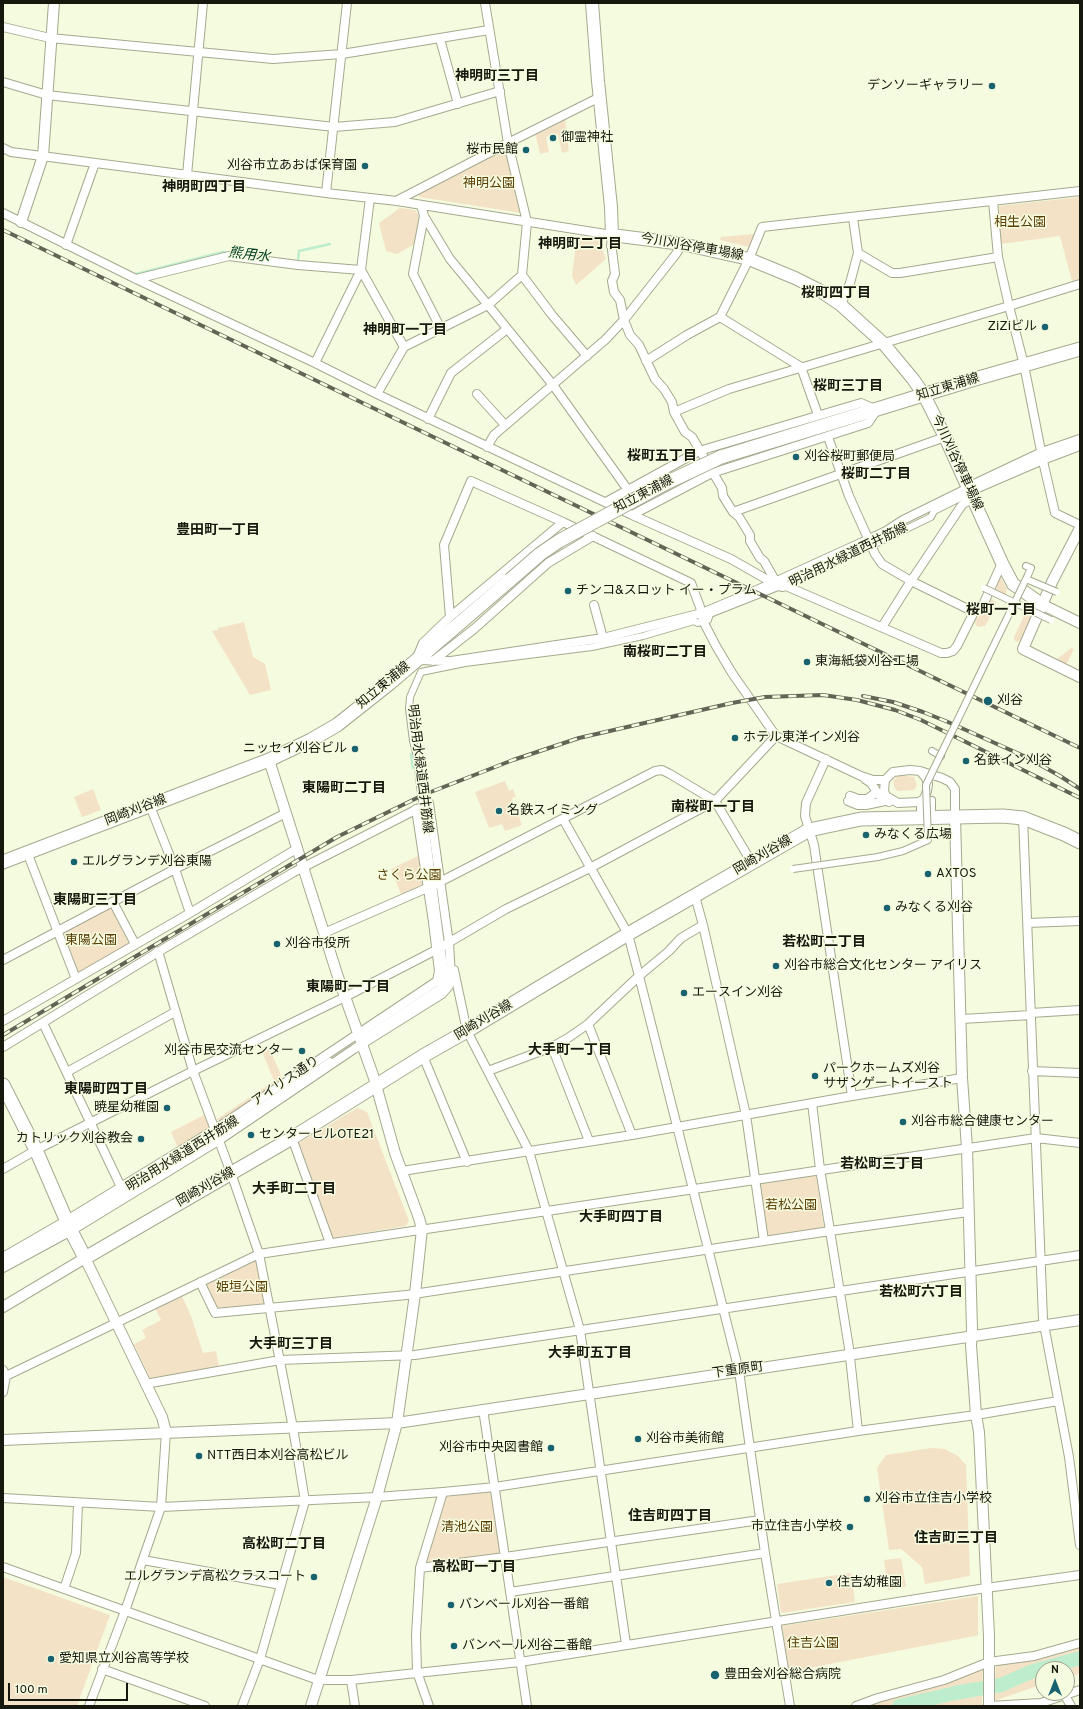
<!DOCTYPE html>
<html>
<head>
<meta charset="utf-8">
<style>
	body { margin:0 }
	#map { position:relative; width:1083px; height:1709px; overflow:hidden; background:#f5fbdf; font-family:Overpass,sans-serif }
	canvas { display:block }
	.frame { position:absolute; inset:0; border:4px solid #16180e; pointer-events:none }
	.north { position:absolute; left:1035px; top:1661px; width:40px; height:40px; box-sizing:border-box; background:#f5fbdf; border:1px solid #9ca08b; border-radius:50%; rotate:0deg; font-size:11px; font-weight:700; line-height:16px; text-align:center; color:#16180e }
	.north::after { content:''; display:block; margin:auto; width:14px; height:18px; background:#18616f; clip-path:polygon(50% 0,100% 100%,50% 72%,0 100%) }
	.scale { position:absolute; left:8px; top:1683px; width:120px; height:18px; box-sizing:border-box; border:2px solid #16180e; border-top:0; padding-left:5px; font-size:12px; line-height:14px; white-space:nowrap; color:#16180e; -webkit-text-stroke:3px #f5fbdf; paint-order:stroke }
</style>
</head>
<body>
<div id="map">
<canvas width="1083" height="1709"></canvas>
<div class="frame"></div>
<div class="north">N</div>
<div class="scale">100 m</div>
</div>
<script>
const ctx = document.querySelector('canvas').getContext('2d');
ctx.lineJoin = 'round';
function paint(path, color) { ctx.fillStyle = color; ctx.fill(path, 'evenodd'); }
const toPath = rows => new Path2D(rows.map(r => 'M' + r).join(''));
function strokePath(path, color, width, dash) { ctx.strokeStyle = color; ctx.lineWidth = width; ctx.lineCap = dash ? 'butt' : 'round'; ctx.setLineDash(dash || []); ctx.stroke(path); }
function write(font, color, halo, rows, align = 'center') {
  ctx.font = font + ' Overpass,"Noto Sans JP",sans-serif'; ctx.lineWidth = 3; ctx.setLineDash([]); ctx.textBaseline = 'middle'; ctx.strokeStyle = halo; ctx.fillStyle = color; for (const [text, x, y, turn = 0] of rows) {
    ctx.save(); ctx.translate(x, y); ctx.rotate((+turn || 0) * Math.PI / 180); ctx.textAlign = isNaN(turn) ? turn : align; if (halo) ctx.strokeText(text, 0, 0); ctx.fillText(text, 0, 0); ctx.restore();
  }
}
paint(toPath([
	[565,119,569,151,562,153,558,134,546,137,549,152,540,154,535,133],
	[505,148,521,213,419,197,419,194],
	[1080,197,1080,279,1072,281,1060,236,1001,244,999,206],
	[400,208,415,210,419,216,415,244,397,254,386,251,379,223],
	[753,234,756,235,749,247,720,240,721,237],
	[577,236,599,240,606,259,576,285,574,281,572,275],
	[999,578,1001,578,1007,589,1006,594,998,592,996,589],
	[992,599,996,603,988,621,985,626,978,627,975,624,975,621,983,611,989,600],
	[1026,609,1031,612,1031,619,1021,640,1017,642,1014,640,1014,637,1023,618,1022,613],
	[244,622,253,657,265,664,271,690,250,695,212,631,218,630,218,628],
	[1033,646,1039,652,1056,660,1071,648,1074,649,1066,665,1031,648],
	[899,775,914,777,917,785,914,790,898,791,895,789,893,781],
	[505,781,509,791,513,789,516,797,512,798,522,825,505,831,502,824,489,828,475,792],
	[93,789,101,810,82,817,74,797],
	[420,855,424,884,401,894,391,869],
	[112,907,131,942,77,974,62,933],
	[268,1045,283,1080,219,1123,217,1119,274,1081,261,1049],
	[357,1108,367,1112,409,1221,406,1226,332,1238,299,1143],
	[204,1115,209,1128,178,1148,171,1132],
	[816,1175,824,1228,766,1237,758,1184],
	[256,1260,265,1304,217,1308,206,1285],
	[182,1296,191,1316,203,1353,216,1351,219,1367,150,1378,134,1344,146,1338,142,1330,161,1320,155,1308],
	[931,1448,945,1449,958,1456,966,1465,970,1576,925,1584,922,1567,901,1549,889,1550,877,1468,886,1455],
	[492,1491,501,1554,425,1563,445,1497],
	[901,1558,906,1587,888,1590,884,1560],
	[851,1573,855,1602,781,1613,777,1584],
	[3,1577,110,1615,77,1706,3,1706],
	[978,1596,978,1635,975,1636,788,1672,782,1626],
	[1080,1643,1080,1674,1067,1677,1067,1669,1043,1669,1043,1684,994,1701,996,1662],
	[983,1664,982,1706,856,1706]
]), '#f4e2c7');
strokePath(toPath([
	[297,261,298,261,299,251,330,244],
	[136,274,223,252,230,253],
	[415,712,416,735,419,739,418,749],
	[411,754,413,768]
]), '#beedce', 2.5);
strokePath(toPath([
	[899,1706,955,1693,1001,1685,1033,1671,1080,1658]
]), '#beedce', 14);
const pedestrian = toPath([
	[1026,566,1031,568,1028,575],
	[932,751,941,756],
	[932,800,932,810,920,810,920,805,932,800],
	[359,1041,439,988,443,983,445,975,419,778,418,760,413,741,409,709,410,697,421,672,465,663,592,647,643,636,694,621,698,623,708,620,710,614,778,587,783,588,791,584,792,581,875,544,931,517,934,511,978,489,1043,461,1080,447],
	[3,1263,69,1225,217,1136,330,1061]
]);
const minor = toPath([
	[485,3,508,143,527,222,522,275,488,305,553,385,628,490],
	[3,27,50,38,273,59,342,54,489,30],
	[440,39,458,104],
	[3,82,47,95,334,127,395,122,500,91],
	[3,148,11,152,326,193,397,201,612,235,611,246],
	[187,175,203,3],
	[326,193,347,3],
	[398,200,508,143,600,97],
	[993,201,998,257],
	[3,213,136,279,315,363,377,394,632,515,731,559,766,579,776,582],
	[424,216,413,274,441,329],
	[66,245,95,163],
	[612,250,615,274,612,281,614,292,620,300,624,320,630,335,639,345,655,379,664,389,672,402,674,412,685,432,692,437,722,488,723,496,733,512,739,517,750,535,750,541,760,558,764,561,776,582],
	[858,253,892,273,900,273,998,257,1009,306,1080,284],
	[361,270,404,347,488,305,450,259,424,216,421,205],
	[522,275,552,315,587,356],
	[136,279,229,256,298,265,361,270,370,198],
	[841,305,850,283,858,253,853,218],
	[720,317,801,367,818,415],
	[646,361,687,335,720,317,749,259,762,227,1080,191],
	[315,363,361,270],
	[377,394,404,347],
	[477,394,505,425],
	[674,412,729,389,1009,306,1024,365,1043,461,1055,513,1080,525],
	[428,419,451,373,507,329],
	[828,437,849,496,875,554,882,564,911,581,962,505,972,498],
	[487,447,494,435,605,340,624,320,676,254,682,244],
	[606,502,699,451,861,403,877,410,868,423,712,473,632,515],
	[733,512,945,437],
	[563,522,450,617,423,643,416,660,451,661,603,638,702,613,766,586,867,540,886,531,903,520,968,488],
	[781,579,786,586,941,653,947,653,953,651,957,646,974,612,982,607,1002,563],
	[594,605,603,638],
	[450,617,444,545,471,481,563,522,691,583,700,607,703,621,716,646,732,673,776,736,861,776,873,780,885,780],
	[882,627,911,581,974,612],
	[433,661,474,629,548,563,593,536],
	[826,759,806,803,805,816,814,845,852,1096],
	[920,771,926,778,928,784,927,791,924,799,919,802,898,803,886,796,884,791,885,780,893,772,910,770,920,771,942,778,950,782,955,789,955,817],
	[865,779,871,783,879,795,889,802],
	[850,796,858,799,867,799,874,794,876,791],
	[848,801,858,805,866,805,885,801],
	[150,806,175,869,190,913],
	[1023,818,1043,1319,1069,1457,1080,1545],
	[563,819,628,934,639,976,739,1371,765,1553,790,1706],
	[27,852,76,979],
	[752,863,715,801,776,736],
	[695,896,703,925,746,1115,764,1241],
	[113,902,135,944],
	[1028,923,1080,921],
	[158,951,193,1071,231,1173,259,1254,293,1428,305,1501,260,1659,242,1706],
	[3,960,175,869,286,813],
	[454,970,467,1031,529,1151,580,1330,626,1644],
	[1031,1013,1080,1010],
	[962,1019,1031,1015],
	[3,1021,190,913,298,848],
	[43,1023,121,1187],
	[588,1024,632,1135],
	[3,1047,163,949,294,872,429,803,449,943,451,977,449,986,442,994,354,1049,218,1141,71,1231,3,1268],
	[552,1047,589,1141],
	[423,1056,467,1162],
	[488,1071,552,1047,568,1038,588,1024,639,976,669,951,681,938,703,925],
	[1032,1071,1080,1073],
	[67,1072,175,1012],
	[812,1103,820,1169,849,1348,858,1431],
	[292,1138,330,1243],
	[3,1169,36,1150,193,1071,345,997,436,950,506,909,590,868,715,801,670,774,662,770,655,771,434,885,324,933],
	[402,1171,632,1135,852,1096,962,1078],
	[3,1257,67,1220,214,1130,437,981,439,971,433,922,416,809],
	[200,1282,215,1313,407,1295,830,1231,968,1212],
	[3,1370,6,1376,259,1254,1036,1138,1080,1143],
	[145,1384,280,1360,415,1355,1080,1255],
	[3,1392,6,1376],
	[483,1409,527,1706],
	[3,1498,161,1507,377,1497,443,1492,495,1487,858,1431,976,1415,1058,1401],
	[143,1560,281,1585],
	[3,1567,318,1680,351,1680,520,1662,986,1588,1080,1575],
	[420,1568,505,1557,760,1520],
	[64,1589,76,1553,78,1503],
	[510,1592,765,1553],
	[102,1669,205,1706],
	[351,1680,355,1706],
	[1064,1694,1071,1706],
	[89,1706,125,1611,161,1507,166,1432],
	[429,1706,417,1672,416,1635,420,1568,443,1492],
	[856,1706,878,1698,944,1680,989,1662,1034,1656,1080,1643],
	[989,1706,1041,1703,1080,1690]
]);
const tertiary = toPath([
	[21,222,43,156,54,3],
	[968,488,1042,453,1080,440],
	[1080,528,1052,582,1023,649,1080,677],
	[1043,605,1080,623],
	[269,760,338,977,374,1078,395,1153,419,1218,422,1229,415,1294,397,1423,377,1497,311,1706],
	[955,817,962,1078,967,1148,972,1329,971,1345,976,1415,979,1432,989,1636,989,1706],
	[3,1307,85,1258,162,1417,166,1432],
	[3,1440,397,1423,1080,1320]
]);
const secondary = toPath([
	[592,3,598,81,611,207,612,235,682,244,749,259,795,278,819,290,841,305,883,343,913,379,924,395,945,437,1002,563,1013,584,1043,605]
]);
const primary = toPath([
	[721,457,975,379,1080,349],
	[3,862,269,760,311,740,337,725,390,683,510,580],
	[3,1085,36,1150,71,1231,85,1258,292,1138,423,1056,467,1031,628,934,809,830,861,819,1003,816,1023,818,1064,834,1080,842]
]);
strokePath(pedestrian, '#a4aa8f', 8);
strokePath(minor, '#a4aa8f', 10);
strokePath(tertiary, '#a4aa8f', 12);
strokePath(secondary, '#a4aa8f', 14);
strokePath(primary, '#a4aa8f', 15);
strokePath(pedestrian, '#fff', 6);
strokePath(minor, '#fff', 8);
strokePath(tertiary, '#fff', 10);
strokePath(secondary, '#fff', 12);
strokePath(primary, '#fff', 13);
const rail = toPath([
	[3,230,1080,748],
	[863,696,893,702,923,712,948,722,1026,757,1060,776,1080,789],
	[3,1035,337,837,423,795,513,760,579,738,732,703,765,697,823,695,857,700,895,710,921,720,1080,798]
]);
strokePath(rail, '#626555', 4);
strokePath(rail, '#f5fbdf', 2.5, [8]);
const pedestrianBridge = toPath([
	[1026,579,1057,592],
	[984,588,1051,620],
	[793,869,878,857,903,851,928,840,926,785,1028,575]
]);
const primaryBridge = toPath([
	[510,580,540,554,559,541,666,483,721,457]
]);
strokePath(pedestrianBridge, '#a4aa8f', 8, []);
strokePath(primaryBridge, '#a4aa8f', 15, []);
strokePath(pedestrianBridge, '#fff', 6);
strokePath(primaryBridge, '#fff', 13);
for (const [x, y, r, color] of [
	[992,86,4,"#18616f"],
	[553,138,4,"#18616f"],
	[526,150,4,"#18616f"],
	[365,166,4,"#18616f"],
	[1045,327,4,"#18616f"],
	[796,457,4,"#18616f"],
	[568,591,4,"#18616f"],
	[807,662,4,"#18616f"],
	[988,701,5,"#18616f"],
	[735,738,4,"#18616f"],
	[355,749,4,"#18616f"],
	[966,761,4,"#18616f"],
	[499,811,4,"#18616f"],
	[866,835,4,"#18616f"],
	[74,862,4,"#18616f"],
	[928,874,4,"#18616f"],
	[887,908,4,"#18616f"],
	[277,944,4,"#18616f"],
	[776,966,4,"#18616f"],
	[684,993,4,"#18616f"],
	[302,1051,4,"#18616f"],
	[815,1076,4,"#18616f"],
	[167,1108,4,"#18616f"],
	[903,1122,4,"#18616f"],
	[251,1135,4,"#18616f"],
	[141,1139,4,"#18616f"],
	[638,1439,4,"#18616f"],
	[551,1448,4,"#18616f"],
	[199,1456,4,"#18616f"],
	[867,1499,4,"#18616f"],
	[850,1527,4,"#18616f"],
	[314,1577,4,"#18616f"],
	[829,1583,4,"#18616f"],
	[451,1605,4,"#18616f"],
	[454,1646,4,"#18616f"],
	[51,1659,4,"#18616f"],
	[715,1675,5,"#18616f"]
]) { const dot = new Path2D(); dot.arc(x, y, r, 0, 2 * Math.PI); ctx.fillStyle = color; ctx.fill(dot); strokePath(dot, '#f5fbdf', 1.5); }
write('13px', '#16180e', '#f5fbdf', [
	["デンソーギャラリー",984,86,"right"],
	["御霊神社",561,138],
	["桜市民館",518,150,"right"],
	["刈谷市立あおば保育園",357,166,"right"],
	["ZiZiビル",1037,327,"right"],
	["刈谷桜町郵便局",804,457],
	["チンコ&スロット イー・プラム",576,591],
	["東海紙袋刈谷工場",815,662],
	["刈谷",997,701],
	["ホテル東洋イン刈谷",743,738],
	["ニッセイ刈谷ビル",347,749,"right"],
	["名鉄イン刈谷",974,761],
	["名鉄スイミング",507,811],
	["みなくる広場",874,835],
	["エルグランデ刈谷東陽",82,862],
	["AXTOS",936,874],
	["みなくる刈谷",895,908],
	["刈谷市役所",285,944],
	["刈谷市総合文化センター アイリス",784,966],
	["エースイン刈谷",692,993],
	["刈谷市民交流センター",294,1051,"right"],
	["パークホームズ刈谷",823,1069],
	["サザンゲートイースト",823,1084],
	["暁星幼稚園",159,1108,"right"],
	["刈谷市総合健康センター",911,1122],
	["センターヒルOTE21",259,1135],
	["カトリック刈谷教会",133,1139,"right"],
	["刈谷市美術館",646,1439],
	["刈谷市中央図書館",543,1448,"right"],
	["NTT西日本刈谷高松ビル",207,1456],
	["刈谷市立住吉小学校",875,1499],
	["市立住吉小学校",842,1527,"right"],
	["エルグランデ高松クラスコート",306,1577,"right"],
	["住吉幼稚園",837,1583],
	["バンベール刈谷一番館",459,1605],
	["バンベール刈谷二番館",462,1646],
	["愛知県立刈谷高等学校",59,1659],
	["豊田会刈谷総合病院",724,1675]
], 'left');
write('13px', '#593e06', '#f5fbdf', [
	["神明公園",489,184],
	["相生公園",1020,223],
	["さくら公園",409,876],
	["東陽公園",91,941],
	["若松公園",791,1206],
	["姫垣公園",242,1288],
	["清池公園",467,1528],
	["住吉公園",813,1644]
]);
write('13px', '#16180e', '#f5fbdf', [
	["今川刈谷停車場線",692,248,10],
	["知立東浦線",948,388,-17],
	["今川刈谷停車場線",956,463,65],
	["知立東浦線",644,495,-28],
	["明治用水緑道西井筋線",849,556,-26],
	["知立東浦線",384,686,-40],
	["明治用水緑道西井筋線",419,769,83],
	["岡崎刈谷線",136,811,-21],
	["岡崎刈谷線",763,856,-30],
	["岡崎刈谷線",484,1021,-31],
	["アイリス通り",286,1082,-34],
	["明治用水緑道西井筋線",183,1155,-32],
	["岡崎刈谷線",206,1188,-30],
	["下重原町",738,1371,-8]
]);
write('bold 14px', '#16180e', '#f5fbdf', [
	["神明町三丁目",497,77],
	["神明町四丁目",204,188],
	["神明町二丁目",580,245],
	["桜町四丁目",836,294],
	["神明町一丁目",405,331],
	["桜町三丁目",848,387],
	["桜町五丁目",662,457],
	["桜町二丁目",876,475],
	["豊田町一丁目",218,531],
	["桜町一丁目",1001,611],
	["南桜町二丁目",665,653],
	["東陽町二丁目",344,789],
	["南桜町一丁目",713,808],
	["東陽町三丁目",95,901],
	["若松町二丁目",824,943],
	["東陽町一丁目",348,988],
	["大手町一丁目",570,1051],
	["東陽町四丁目",106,1090],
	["若松町三丁目",882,1165],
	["大手町二丁目",294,1190],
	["大手町四丁目",621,1218],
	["若松町六丁目",921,1293],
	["大手町三丁目",291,1345],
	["大手町五丁目",590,1354],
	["住吉町四丁目",670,1517],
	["住吉町三丁目",956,1539],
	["高松町二丁目",284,1545],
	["高松町一丁目",474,1568]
]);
write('italic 14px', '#023d21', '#f5fbdf', [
	["熊用水",249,256,7]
]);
</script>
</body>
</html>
